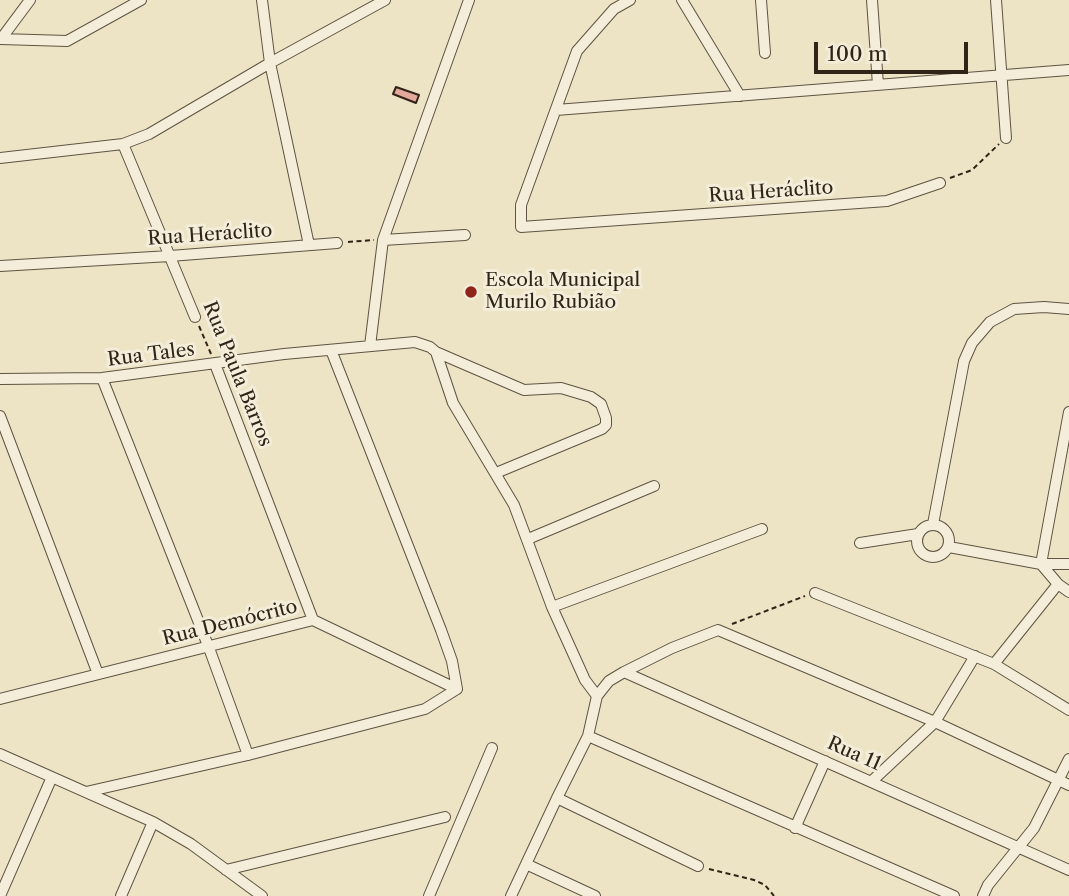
<!DOCTYPE html>
<html>
<head>
<meta charset="utf-8">
<style>
	body { margin:0 }
	#map { position:relative; width:1069px; height:896px; overflow:hidden; background:#ede4c5; font-family:"Libre Caslon Text",serif }
	canvas { display:block }
	.scale { position:absolute; left:814px; top:42px; width:154px; height:32px; box-sizing:border-box; border:4px solid #302317; border-top:0; padding-left:9px; font-size:21px; line-height:24px; white-space:nowrap; color:#302317; -webkit-text-stroke:5px #f3edd9; paint-order:stroke }
</style>
</head>
<body>
<div id="map">
<canvas width="1069" height="896"></canvas>
<div class="scale">100 m</div>
</div>
<script>
const ctx = document.querySelector('canvas').getContext('2d');
ctx.lineJoin = 'round';
function paint(path, color) { ctx.fillStyle = color; ctx.fill(path, 'evenodd'); }
const toPath = rows => new Path2D(rows.map(r => 'M' + r).join(''));
function strokePath(path, color, width, dash) { ctx.strokeStyle = color; ctx.lineWidth = width; ctx.lineCap = dash ? 'butt' : 'round'; ctx.setLineDash(dash || []); ctx.stroke(path); }
function write(font, color, halo, rows, align = 'center') {
  ctx.font = font + ' "Libre Caslon Text",serif'; ctx.lineWidth = 6; ctx.setLineDash([]); ctx.textBaseline = 'middle'; ctx.strokeStyle = halo; ctx.fillStyle = color; for (const [text, x, y, turn = 0] of rows) {
    ctx.save(); ctx.translate(x, y); ctx.rotate((+turn || 0) * Math.PI / 180); ctx.textAlign = isNaN(turn) ? turn : align; if (halo) ctx.strokeText(text, 0, 0); ctx.fillText(text, 0, 0); ctx.restore();
  }
}
const building = toPath([
	[396,87,419,95,416,103,393,94,396,87]
]);
paint(building, '#e4a99b');
strokePath(building, '#302317', 2);
const street = toPath([
	[262,0,270,63,309,245],
	[630,0,614,9,577,51,521,205,521,227,887,201,940,183],
	[682,0,740,96],
	[761,0,765,53],
	[872,0,878,85],
	[996,0,1006,138],
	[1,39,67,41,141,0],
	[1,39,30,0],
	[556,110,1069,70],
	[123,144,195,317],
	[0,158,123,144,149,134,270,63,385,0],
	[383,240,465,235],
	[0,266,170,256,337,243],
	[370,346,383,240,469,0],
	[331,350,441,630,452,661,457,689],
	[436,352,524,390,561,388,591,397,601,404,606,418,606,425,602,429,496,473],
	[215,364,313,620],
	[102,378,209,648,248,755],
	[0,379,102,378,284,354,415,342,430,347,436,352,453,403,514,505,552,607,585,680,597,696],
	[1069,412,1041,564,1058,584,1069,592],
	[0,416,98,674],
	[933,524,964,361,972,343,990,322,1014,309,1044,307,1069,309],
	'917 541a16 16 0 1 1 32 0a16 16 0 1 1-32 0Z',
	[528,539,654,486],
	[860,543,918,534],
	[949,547,1041,564,1069,564],
	[815,593,994,664,1069,710],
	[552,607,762,529],
	[994,664,1058,584],
	[624,672,1069,870],
	[0,699,313,620,457,689],
	[588,736,954,896],
	[0,754,153,822,191,844,262,896],
	[872,781,935,722,975,656],
	[86,792,248,755,425,709,457,689],
	[557,798,698,866],
	[795,828,825,761],
	[526,864,595,896],
	[226,870,445,817],
	[0,896,52,777],
	[121,896,153,822],
	[429,896,492,748],
	[511,896,557,798,588,736,597,696,609,681,624,672,672,648,718,630,935,722,1069,785],
	[983,896,988,885,1034,828,1069,759]
]);
strokePath(street, '#5f5342', 12);
strokePath(toPath([
	[950,178,972,170,999,144],
	[348,242,374,240],
	[199,326,211,354],
	[732,624,805,596],
	[709,869,754,880,765,885,774,896]
]), '#302317', 2, [5, 3.5]);
strokePath(street, '#f3edd9', 10);
for (const [x, y, r, color] of [
	[471,292,7,"#8f2418"]
]) { const dot = new Path2D(); dot.arc(x, y, r, 0, 2 * Math.PI); ctx.fillStyle = color; ctx.fill(dot); strokePath(dot, '#f3edd9', 2.5); }
write('19px', '#302317', '#f3edd9', [
	["Rua Heráclito",771,192,-4],
	["Rua Heráclito",210,235,-4],
	["Rua Tales",151,355,-7],
	["Rua Paula Barros",237,374,68],
	["Rua Demócrito",230,623,-14],
	["Rua 11",854,754,24]
]);
write('19px', '#302317', '#f3edd9', [
	["Escola Municipal",485,281],
	["Murilo Rubião",485,303]
], 'left');
</script>
</body>
</html>
